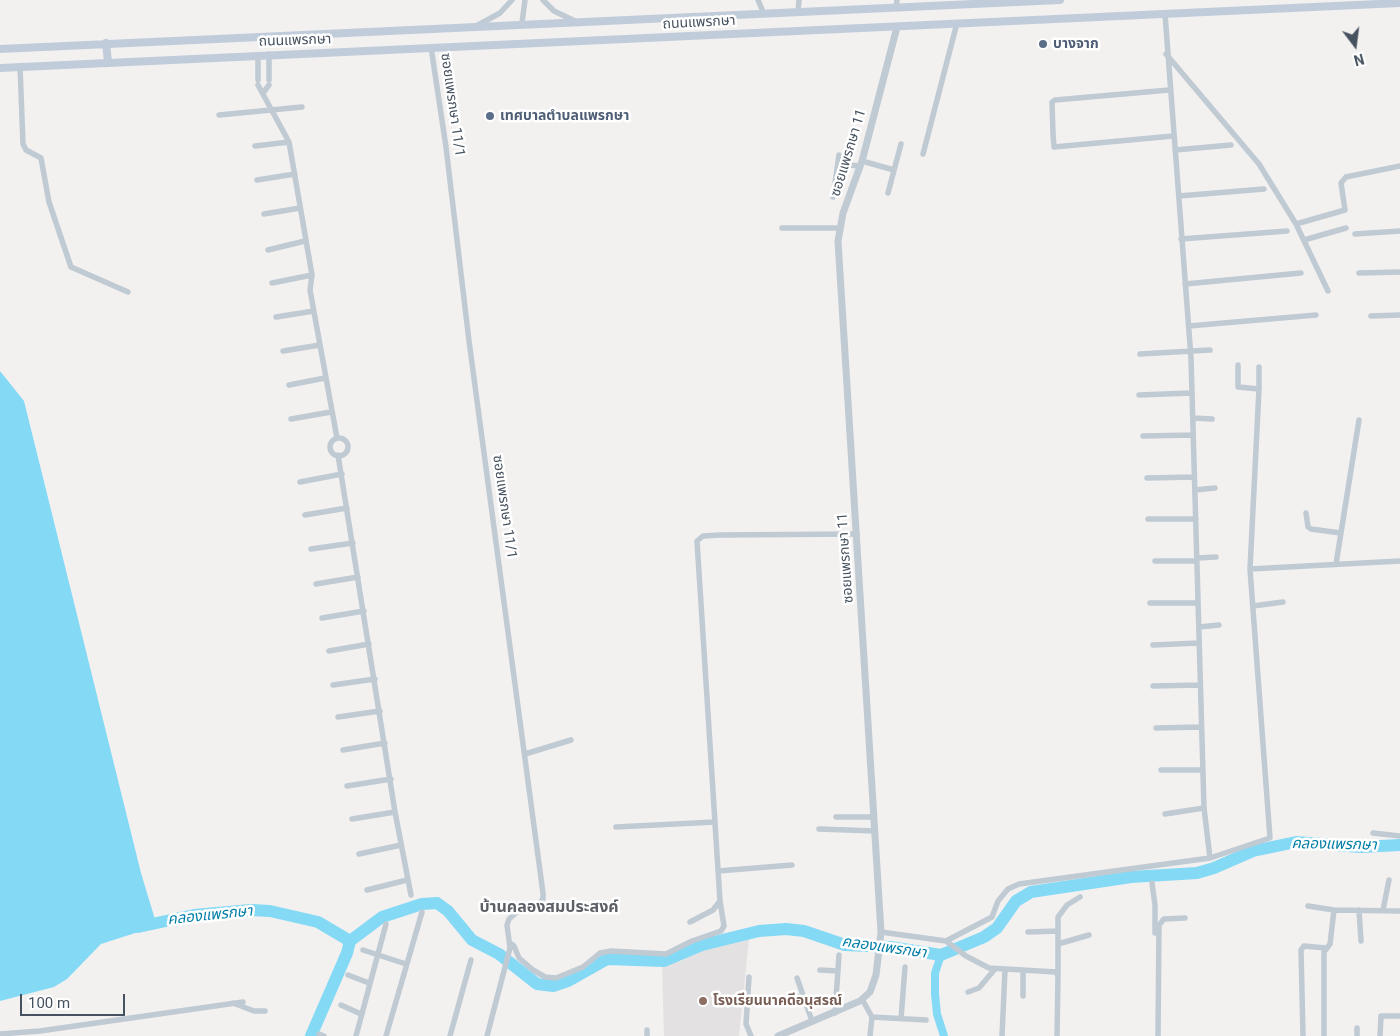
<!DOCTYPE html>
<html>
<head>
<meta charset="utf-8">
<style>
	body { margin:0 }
	#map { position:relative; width:1400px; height:1036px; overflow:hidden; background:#f3f0f0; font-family:Roboto,sans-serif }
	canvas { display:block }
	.north { position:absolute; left:1330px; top:20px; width:50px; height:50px; -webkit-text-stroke:4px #fff; paint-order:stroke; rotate:165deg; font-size:14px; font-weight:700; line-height:20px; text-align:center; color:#46525f }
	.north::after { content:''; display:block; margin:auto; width:18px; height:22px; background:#46525f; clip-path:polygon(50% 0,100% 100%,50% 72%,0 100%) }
	.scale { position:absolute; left:20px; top:994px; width:105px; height:22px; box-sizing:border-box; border:2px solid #46525f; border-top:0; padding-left:6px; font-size:15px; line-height:18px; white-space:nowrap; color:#46525f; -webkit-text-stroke:4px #fff; paint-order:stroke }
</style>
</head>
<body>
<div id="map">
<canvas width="1400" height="1036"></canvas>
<div class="north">N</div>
<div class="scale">100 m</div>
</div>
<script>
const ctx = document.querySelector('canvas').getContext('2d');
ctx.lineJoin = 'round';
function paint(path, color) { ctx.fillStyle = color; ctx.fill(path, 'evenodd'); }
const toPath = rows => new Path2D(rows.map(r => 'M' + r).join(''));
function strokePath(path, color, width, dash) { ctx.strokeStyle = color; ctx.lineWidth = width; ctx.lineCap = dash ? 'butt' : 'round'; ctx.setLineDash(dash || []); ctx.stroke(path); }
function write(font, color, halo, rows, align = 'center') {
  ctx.font = font + ' Roboto,"Noto Sans Thai",sans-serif'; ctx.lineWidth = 5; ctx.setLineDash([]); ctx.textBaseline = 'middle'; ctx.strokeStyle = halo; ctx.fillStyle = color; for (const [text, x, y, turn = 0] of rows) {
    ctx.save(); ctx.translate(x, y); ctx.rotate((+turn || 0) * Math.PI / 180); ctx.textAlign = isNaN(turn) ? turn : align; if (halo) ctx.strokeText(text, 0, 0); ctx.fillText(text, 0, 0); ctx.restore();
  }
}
paint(toPath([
	[749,939,739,1036,664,1036,662,966,680,961,711,947]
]), '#e4e1e2');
paint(toPath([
	[0,371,24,401,141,873,157,926,101,944,67,979,54,987,0,1001]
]), '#84d9f5');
strokePath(toPath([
	[941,955,935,973,935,994,937,1014,944,1036]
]), '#84d9f5', 8);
strokePath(toPath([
	[138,927,194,915,251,910,270,911,318,922,350,941,382,917,422,904,437,903,448,911,472,940,499,954,537,984,553,986,568,981,607,959,664,961,702,945,759,931,786,929,804,931,845,945,890,947,941,955,984,937,997,928,1016,901,1031,892,1131,877,1197,873,1214,868,1253,851,1296,842,1361,847,1400,845],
	[311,1036,347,953,350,941]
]), '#84d9f5', 12);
strokePath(toPath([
	[543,0,554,11,575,21],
	[758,0,764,14],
	[896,8,897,0],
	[798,12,799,0],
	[1165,14,1191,358,1204,808,1210,858],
	[522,23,525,0],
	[478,25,500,13,512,0],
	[431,47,446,147,469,341,543,893,543,899,536,908,517,912,509,919,507,925,510,948,487,1036],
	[1166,54,1259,164,1296,224,1345,210,1341,183,1346,177,1400,166],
	[258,55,258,80],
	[20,66,23,144,26,150,41,158,49,202,71,267,128,292],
	[269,80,269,54],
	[258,85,289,142,312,275,310,290,337,438],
	[1169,90,1055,100,1052,102,1053,134,1054,147,1173,136],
	[263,93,269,85],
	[219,115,302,107],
	[255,146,289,142],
	[1175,150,1231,145],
	[923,154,957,23],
	[862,161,894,170],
	[838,164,860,166],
	[257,180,295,174],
	[888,193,901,144],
	[1179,196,1264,189],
	[833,197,839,155],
	[264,214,300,208],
	[1296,224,1328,291],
	[782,228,839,228],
	[1355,234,1400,231],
	[1181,239,1287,231],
	[1304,240,1346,228],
	[268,250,305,241],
	[1359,273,1400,272],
	[272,283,312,275],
	[1185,284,1301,273],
	[1371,316,1400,315],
	[276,317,314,311],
	[1189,326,1316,315],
	[283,351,320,345],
	[1140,354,1210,350],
	[1259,367,1259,389],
	[289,385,325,378],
	[1139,395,1192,393],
	[1193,418,1212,419],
	[291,419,331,412],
	[1143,436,1193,435],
	'330 447a9 9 0 1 1 18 0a9 9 0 1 1-18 0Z',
	[338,455,395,812,411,895],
	[1147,478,1194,477],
	[300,482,342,474],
	[1195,490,1215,488],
	[1306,513,1308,527,1311,529,1341,533],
	[305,515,347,508],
	[1148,519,1196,519],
	[311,549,353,543],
	[1197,558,1216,557],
	[1155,561,1197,561],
	[1336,564,1359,420],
	[1250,569,1400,561],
	[316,584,358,577],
	[1150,603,1198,603],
	[1253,606,1283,602],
	[322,618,364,611],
	[1199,627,1219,625],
	[1153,645,1199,643],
	[329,651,369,644],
	[333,685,375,679],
	[1153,686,1200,685],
	[338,717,380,711],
	[1156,728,1201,727],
	[343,750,385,743],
	[525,754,571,740],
	[1161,770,1203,770],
	[347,786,391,779],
	[1165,814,1204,808],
	[836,817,874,817],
	[352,819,395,812],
	[616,827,715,822],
	[819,829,875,831],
	[1373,833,1400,836],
	[359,854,401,845],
	[718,871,792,865],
	[1152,883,1155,905,1155,933],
	[367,890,407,880],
	[1308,906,1334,910],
	[1359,910,1361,941],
	[1383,910,1389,880],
	[690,922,713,910,720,901,697,541,703,536,720,535,857,534],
	[881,932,946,941,992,917,998,901,1008,889,1019,884,1210,858,1270,838,1250,569,1259,389,1238,387,1238,365],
	[1028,932,1058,931],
	[946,941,966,956,989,968,1056,972,1058,976,1057,1036],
	[510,943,514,946,519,958,533,970,545,977,556,978,583,967,600,953,611,951,666,954,692,941,721,931,724,926,720,901],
	[1058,944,1089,935],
	[363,950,406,964],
	[820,970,838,971],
	[1023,971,1023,996],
	[348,975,369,983],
	[1058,975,1058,917,1067,905,1080,897],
	[749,977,746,1024,751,1036],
	[797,978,812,1021],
	[968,992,979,988,995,969],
	[780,999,803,996],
	[862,999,872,1017,870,1036],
	[233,1003,254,1011,265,1011],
	[341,1005,361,1014],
	[835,1013,839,955],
	[872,1017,926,1020],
	[901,1019,905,967],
	[647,1030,647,1036],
	[0,1034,40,1031,243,1002],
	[319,1034,324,1036],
	[356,1036,386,924],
	[386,1036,422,912],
	[450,1036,471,960],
	[1002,1036,1005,970],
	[1158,1036,1159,925,1164,919,1185,918],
	[1303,1036,1301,950,1304,946,1326,948],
	[1324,1036,1324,952,1330,944,1334,910,1400,911],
	[1357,1036,1357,1028],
	[1380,1036,1381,1016,1400,1016]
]), '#bfcad3', 5.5);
strokePath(toPath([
	[778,1036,860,1001,870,992,876,975,881,932,838,241,843,213,862,161,897,27]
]), '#bfcad3', 7);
strokePath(toPath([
	[106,43,108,62],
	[0,49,1060,0],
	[0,68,1400,3]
]), '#c1ccda', 8);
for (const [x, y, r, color] of [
	[1043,44,5,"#5c6f8a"],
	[490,116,5,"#5c6f8a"],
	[703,1001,5,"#8d6e63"]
]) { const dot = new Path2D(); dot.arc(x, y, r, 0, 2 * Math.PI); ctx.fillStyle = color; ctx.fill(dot); strokePath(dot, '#fff', 2); }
write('14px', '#46525f', '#fff', [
	["ถนนแพรกษา",699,23,-3],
	["ถนนแพรกษา",295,41,-2],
	["ซอยแพรกษา 11/1",452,105,82],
	["ซอยแพรกษา 11",849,153,-73],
	["ซอยแพรกษา 11/1",504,507,82],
	["ซอยแพรกษา 11",846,558,-94]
]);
write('bold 14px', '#4e5e75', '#fff', [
	["บางจาก",1053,44],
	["เทศบาลตำบลแพรกษา",500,116]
], 'left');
write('bold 14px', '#785e54', '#fff', [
	["โรงเรียนนาคดีอนุสรณ์",713,1001]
], 'left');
write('italic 15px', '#027fa7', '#fff', [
	["คลองแพรกษา",1334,845,1],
	["คลองแพรกษา",210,916,-6],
	["คลองแพรกษา",884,948,8]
]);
write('bold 16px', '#5c6066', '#fff', [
	["บ้านคลองสมประสงค์",549,908]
]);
</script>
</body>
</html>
